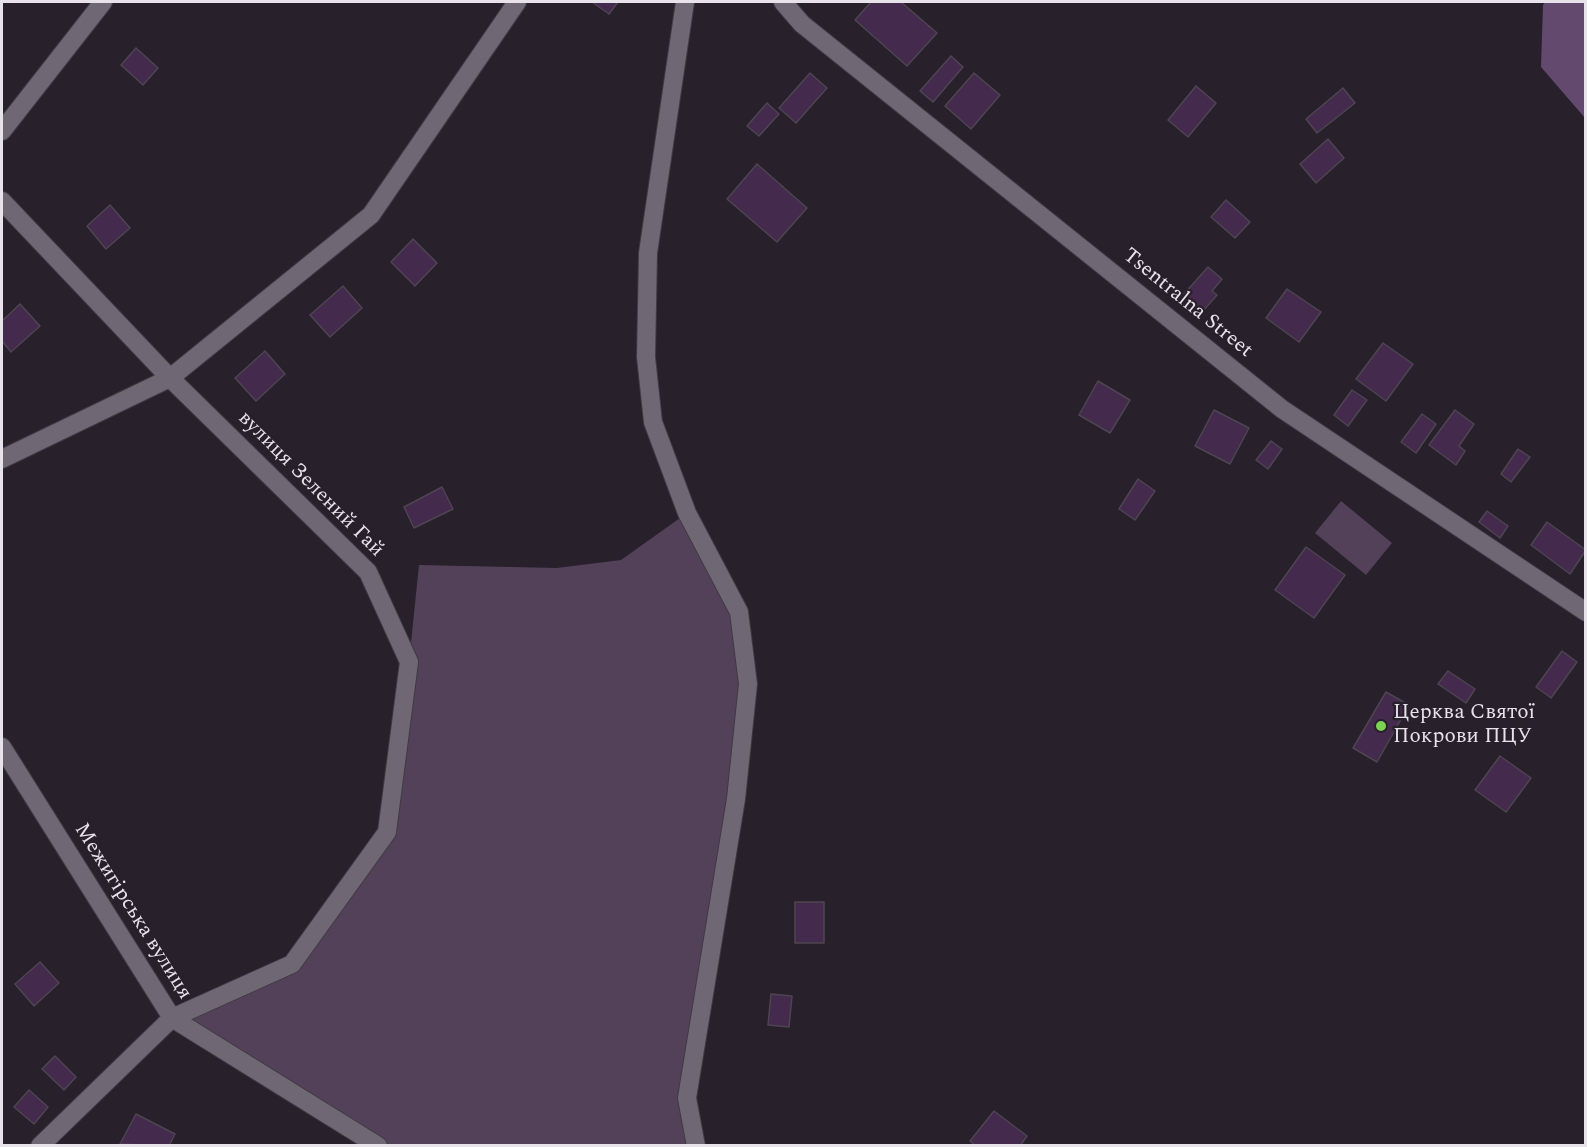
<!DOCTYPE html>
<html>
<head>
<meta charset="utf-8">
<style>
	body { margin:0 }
	#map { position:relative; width:1587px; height:1147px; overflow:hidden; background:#28202b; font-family:Spectral,serif }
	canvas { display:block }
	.frame { position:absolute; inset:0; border:3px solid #e8e2ea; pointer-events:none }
</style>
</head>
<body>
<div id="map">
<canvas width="1587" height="1147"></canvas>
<div class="frame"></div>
</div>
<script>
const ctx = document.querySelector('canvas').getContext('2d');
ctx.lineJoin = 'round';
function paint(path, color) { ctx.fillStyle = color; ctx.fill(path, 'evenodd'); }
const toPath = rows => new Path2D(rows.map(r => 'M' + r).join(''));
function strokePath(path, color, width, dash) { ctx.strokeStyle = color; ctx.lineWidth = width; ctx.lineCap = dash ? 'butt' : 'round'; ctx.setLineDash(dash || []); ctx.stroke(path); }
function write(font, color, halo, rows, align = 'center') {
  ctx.font = font + ' Spectral,serif'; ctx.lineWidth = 4.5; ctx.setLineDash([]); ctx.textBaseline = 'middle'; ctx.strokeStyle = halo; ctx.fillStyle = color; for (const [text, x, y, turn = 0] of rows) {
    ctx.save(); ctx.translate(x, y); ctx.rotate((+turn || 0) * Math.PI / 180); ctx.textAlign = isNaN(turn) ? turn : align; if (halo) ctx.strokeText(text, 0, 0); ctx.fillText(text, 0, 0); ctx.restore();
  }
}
paint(toPath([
	[1341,501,1392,543,1366,575,1315,533],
	[687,513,739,612,748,684,687,1098,696,1145,378,1145,172,1018,292,964,387,832,409,662,419,565,557,568,621,560]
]), '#534159');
paint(toPath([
	[1545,2,1585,2,1585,118,1541,67,1543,5]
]), '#64496e');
const building = toPath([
	[592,2,618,2,609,14,592,2],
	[871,2,901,2,937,33,907,66,855,20,871,2],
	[136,48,158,68,143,85,121,65,136,48],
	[951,56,963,67,933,102,920,91,951,56],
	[810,73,827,88,796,123,779,108,810,73],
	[974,73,1000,95,971,129,945,106,974,73],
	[1196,86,1216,103,1188,137,1168,120,1196,86],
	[1343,88,1355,103,1317,133,1306,119,1343,88],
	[767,103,779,114,759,136,747,126,767,103],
	[1328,139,1344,158,1316,183,1300,164,1328,139],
	[757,164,807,208,777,242,727,199,757,164],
	[1226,200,1250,222,1235,238,1211,217,1226,200],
	[110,205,130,228,106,249,87,226,110,205],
	[413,239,437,263,415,286,391,262,413,239],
	[1208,267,1222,279,1212,291,1217,295,1203,311,1184,294,1208,267],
	[343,286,362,308,330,337,310,315,343,286],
	[1287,289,1321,312,1299,342,1266,318,1287,289],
	[20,304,40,326,11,352,2,341,2,321,20,304],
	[1383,343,1413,364,1386,401,1356,379,1383,343],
	[265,351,285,374,256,401,235,378,265,351],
	[1098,381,1130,400,1110,433,1079,415,1098,381],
	[1352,390,1367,400,1348,426,1334,415,1352,390],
	[1214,410,1249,428,1230,464,1195,446,1214,410],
	[1455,410,1474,424,1459,446,1465,451,1456,465,1429,445,1455,410],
	[1422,414,1436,424,1416,453,1401,442,1422,414],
	[1271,441,1282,449,1268,469,1256,460,1271,441],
	[1518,449,1530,457,1511,482,1501,474,1518,449],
	[1138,479,1155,491,1135,520,1119,509,1138,479],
	[442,487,453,509,414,528,404,507,442,487],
	[1487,511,1508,526,1500,538,1479,522,1487,511],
	[1547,522,1586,550,1570,574,1531,545,1547,522],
	[1306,547,1345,575,1314,618,1275,590,1306,547],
	[1562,651,1577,662,1551,698,1536,687,1562,651],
	[1448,671,1475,689,1466,703,1438,684,1448,671],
	[1386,692,1409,705,1377,762,1353,748,1386,692],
	[1500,756,1531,778,1506,812,1475,790,1500,756],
	[795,902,824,902,824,943,795,943,795,902],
	[40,962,59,983,34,1006,15,984,40,962],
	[771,994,792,996,789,1027,768,1025,771,994],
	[55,1056,76,1077,64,1090,42,1069,55,1056],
	[29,1090,48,1107,34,1124,14,1107,29,1090],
	[994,1111,1027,1136,1020,1146,976,1146,970,1141,994,1111],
	[136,1114,175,1134,169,1146,120,1144,136,1114]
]);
paint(building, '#442a4d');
strokePath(building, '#4d4551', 1.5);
const street = toPath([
	[685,2,648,253,646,357,653,422,687,513,739,612,748,684,736,799,687,1098,696,1146],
	[783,2,802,24,1282,409,1586,612],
	[2,131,103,2],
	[2,201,170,378,368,572,409,662,387,832,292,964,172,1018,40,1146],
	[2,459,170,378,371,215,517,2],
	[2,747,172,1018,378,1146]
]);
strokePath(street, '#403a42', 20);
strokePath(street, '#706774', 18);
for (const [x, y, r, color] of [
	[1381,726,6,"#7dd154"]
]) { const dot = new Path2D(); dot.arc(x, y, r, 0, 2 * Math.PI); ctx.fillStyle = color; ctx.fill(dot); strokePath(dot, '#28202b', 2); }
write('21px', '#e8e2ea', '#28202b', [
	["Tsentralna Street",1187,304,39],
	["вулиця Зелений Гай",310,485,45],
	["Межигірська вулиця",132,912,58]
]);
write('21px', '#e8e2ea', '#28202b', [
	["Церква Святої",1393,714],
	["Покрови ПЦУ",1393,738]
], 'left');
</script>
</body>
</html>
